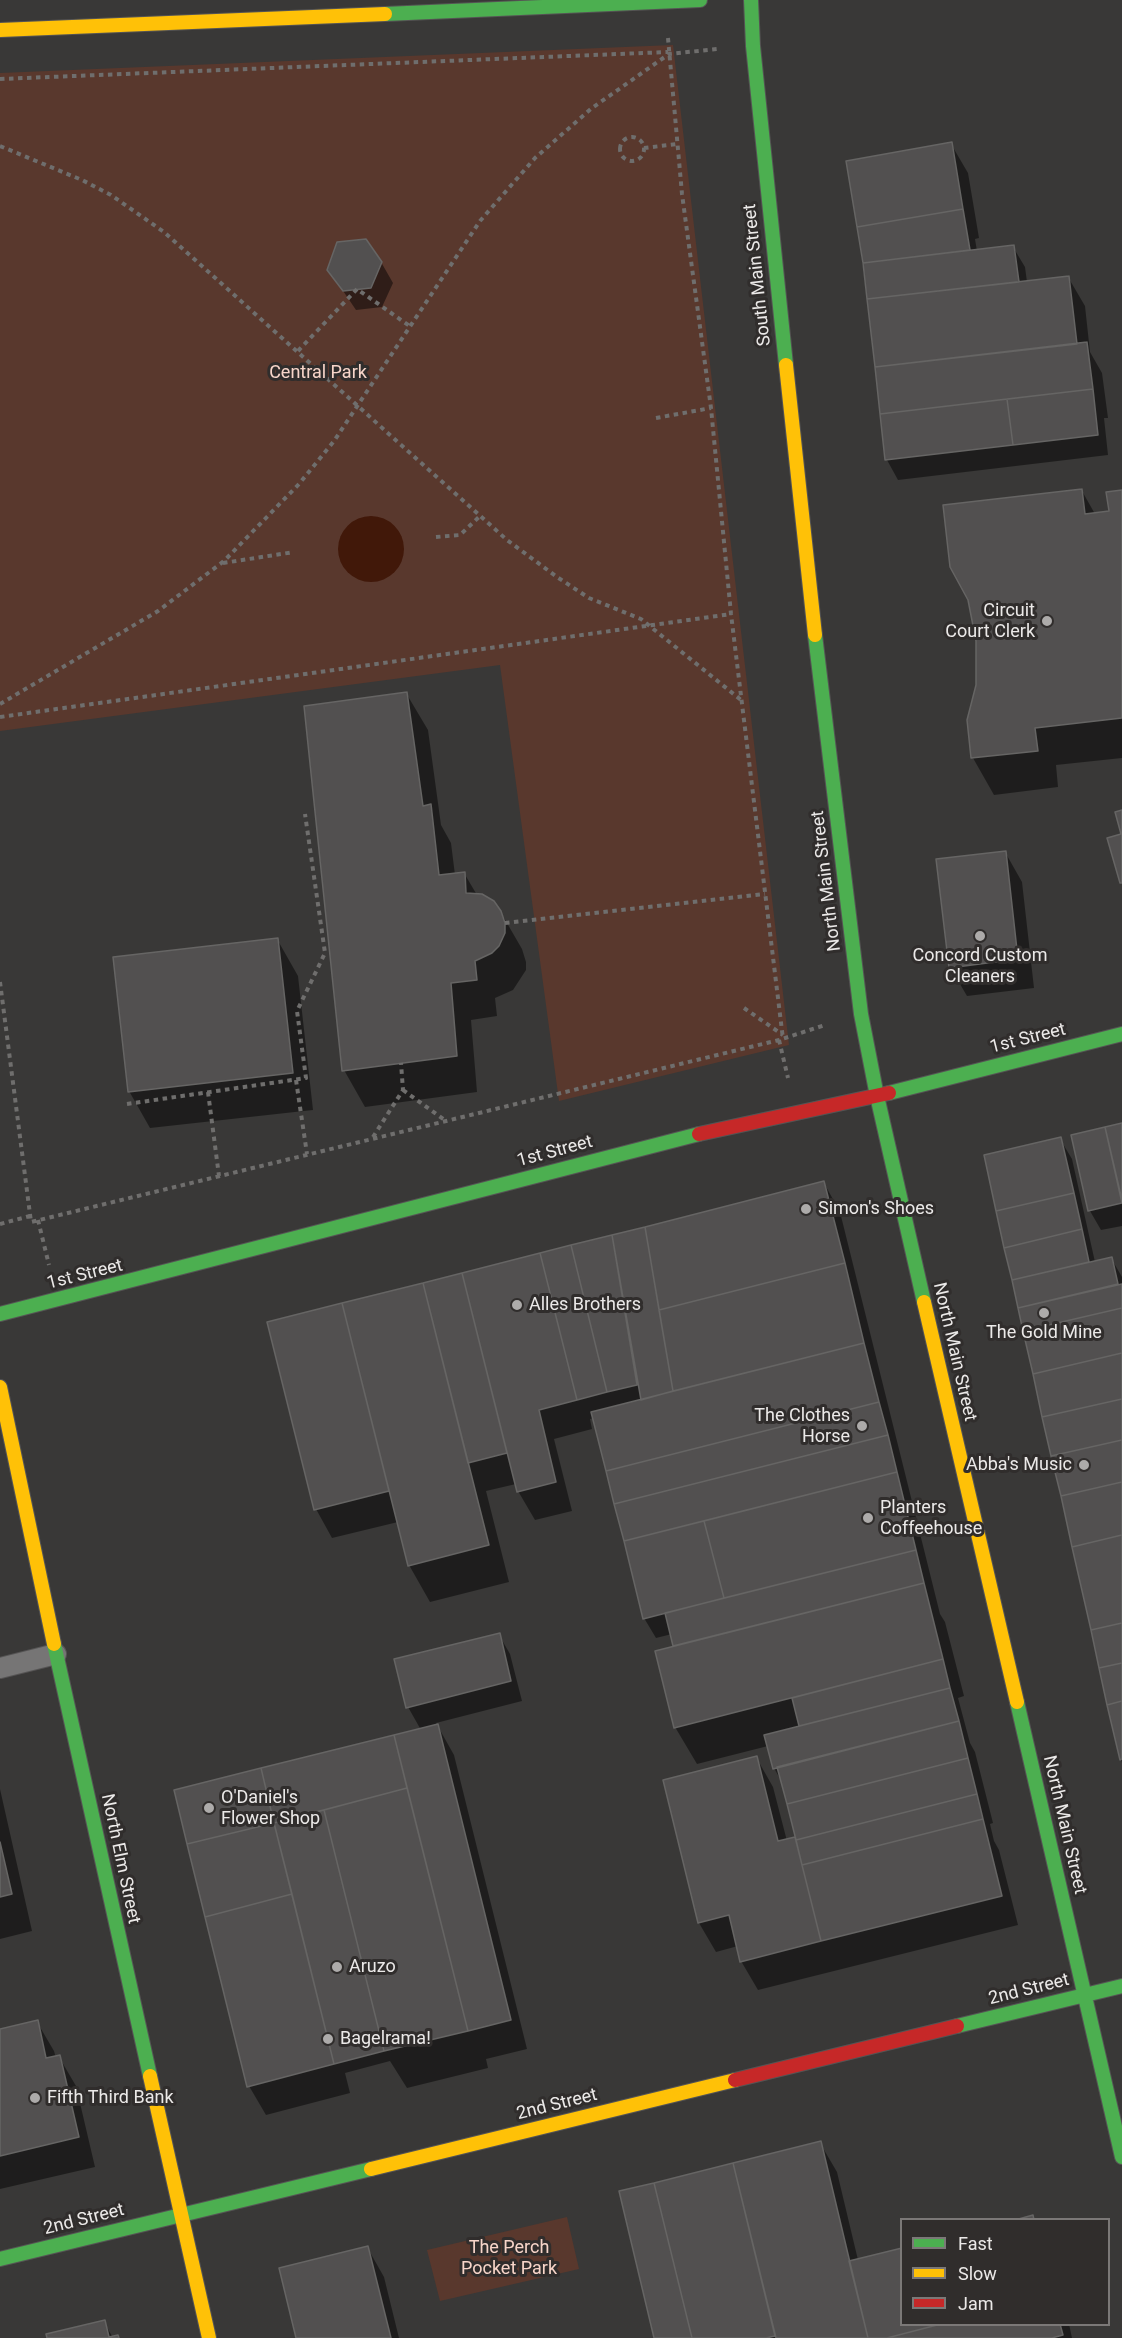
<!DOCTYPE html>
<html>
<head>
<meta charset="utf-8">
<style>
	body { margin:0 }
	#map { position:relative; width:1122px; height:2338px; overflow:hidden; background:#393837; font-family:Roboto,sans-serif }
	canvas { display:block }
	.legend { position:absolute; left:900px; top:2218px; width:210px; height:108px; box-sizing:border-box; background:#302d2c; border:2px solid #7b7877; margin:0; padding:8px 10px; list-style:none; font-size:18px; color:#ebe9e8 }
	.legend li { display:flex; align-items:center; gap:12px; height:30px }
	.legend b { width:30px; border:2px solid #7b7877 }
</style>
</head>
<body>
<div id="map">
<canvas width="1122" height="2338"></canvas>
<ul class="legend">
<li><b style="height:8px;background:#4caf50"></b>Fast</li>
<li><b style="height:8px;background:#ffc107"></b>Slow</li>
<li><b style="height:8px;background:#c62828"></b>Jam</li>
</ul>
</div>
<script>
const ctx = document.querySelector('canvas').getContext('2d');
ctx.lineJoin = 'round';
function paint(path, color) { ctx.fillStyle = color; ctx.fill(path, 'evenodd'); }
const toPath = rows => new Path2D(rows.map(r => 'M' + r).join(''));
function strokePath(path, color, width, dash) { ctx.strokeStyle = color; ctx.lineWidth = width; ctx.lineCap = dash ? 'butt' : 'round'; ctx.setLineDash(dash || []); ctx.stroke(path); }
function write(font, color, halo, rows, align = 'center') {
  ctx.font = font + ' Roboto,sans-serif'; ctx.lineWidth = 6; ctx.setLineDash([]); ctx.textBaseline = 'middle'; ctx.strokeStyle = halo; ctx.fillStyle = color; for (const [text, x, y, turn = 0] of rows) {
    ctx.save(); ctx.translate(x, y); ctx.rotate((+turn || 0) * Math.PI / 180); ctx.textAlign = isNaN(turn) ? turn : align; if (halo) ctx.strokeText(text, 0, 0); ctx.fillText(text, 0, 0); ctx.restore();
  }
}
paint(toPath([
	[673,45,789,1045,559,1101,500,665,0,731,0,73],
	[567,2217,579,2269,440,2301,427,2250]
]), '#59382d');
paint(toPath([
	'338 549a33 33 0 1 1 66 0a33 33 0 1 1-66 0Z'
]), '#411809');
paint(toPath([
	[951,144,968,173,979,238,975,239,977,251,1013,247,1025,267,1027,282,1068,277,1085,306,1090,352,1102,373,1108,418,1104,418,1108,455,898,480,887,460,858,227],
	[381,262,393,283,382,307,356,310,329,270],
	[1082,491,1095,514,1111,512,1122,492,1122,758,1056,765,1058,787,994,795,973,758,969,720],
	[406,693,428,730,441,825,451,843,455,875,464,873,477,895,500,911,522,949,526,962,526,970,513,990,495,998,497,1016,471,1020,477,1092,365,1107,344,1070],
	[1005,852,1022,882,1034,988,967,996,950,967],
	[277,939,298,976,313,1110,150,1128,129,1091],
	[1122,1125,1122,1226,1101,1230,1090,1211,1073,1136],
	[1060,1139,1072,1159,1095,1262,1111,1258,1122,1277,1122,1763,985,1157],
	[824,1183,840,1212,940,1614,945,1622,964,1696,958,1698,970,1743,975,1752,993,1823,990,1824,994,1841,999,1850,1018,1925,758,1990,741,1961,738,1946,716,1952,699,1923,756,1757,773,1787,787,1841,797,1839,783,1784,774,1768,768,1746,697,1764,675,1727,676,1647,672,1634,656,1638,644,1618,594,1418,590,1419,592,1429,554,1439,572,1511,535,1520,518,1491,516,1484,486,1491,509,1582,430,1602,409,1565,398,1522,332,1538,316,1509,269,1323],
	[499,1635,510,1654,522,1701,436,1723,454,1755,527,2049,486,2059,488,2068,407,2088,390,2061,345,2073,350,2093,266,2115,249,2086,175,1791,421,1730,408,1707],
	[0,1789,32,1931,0,1939],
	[37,2022,54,2051,56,2058,59,2057,76,2086,95,2167,0,2189,0,2030],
	[820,2143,837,2172,858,2260,902,2324,1069,2324,1072,2338,656,2338,620,2192],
	[367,2247,384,2277,399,2338,297,2338],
	[104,2322,113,2338,118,2338,48,2338]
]), '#0007');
const building = toPath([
	[952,142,963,209,857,227,846,161,952,142],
	[963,209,970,250,863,263,857,227,963,209],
	[366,239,382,262,371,288,343,291,327,270,337,242,366,239],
	[1014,245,1019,282,867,299,863,263,1014,245],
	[1069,276,1077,344,875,367,867,299,1069,276],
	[1087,342,1093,389,880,414,875,367,1087,342],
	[1093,389,1098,435,1013,445,1007,399,1093,389],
	[1007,399,1013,445,885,460,880,414,1007,399],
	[1082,489,1085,514,1109,511,1106,492,1122,490,1122,718,1035,728,1038,751,971,758,967,720,976,685,976,641,968,600,950,567,943,505,1082,489],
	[407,692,423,806,431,804,439,875,465,872,466,893,482,894,494,901,501,911,505,923,505,933,499,946,492,953,475,961,477,980,451,983,457,1056,342,1071,304,706,407,692],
	[1122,810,1122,883,1120,883,1107,838,1121,834,1115,812,1122,810],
	[1006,851,1018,959,949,968,936,859,1006,851],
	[278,938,293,1073,128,1092,113,957,278,938],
	[1122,1123,1122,1200,1105,1127,1122,1123],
	[1105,1127,1122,1203,1088,1211,1071,1135,1105,1127],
	[1061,1137,1074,1193,996,1211,984,1155,1061,1137],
	[824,1181,845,1263,659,1310,645,1227,824,1181],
	[1074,1193,1082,1229,1004,1248,996,1211,1074,1193],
	[645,1227,673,1391,641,1400,612,1235,645,1227],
	[1082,1229,1089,1262,1012,1280,1004,1248,1082,1229],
	[612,1235,637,1385,607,1392,571,1245,612,1235],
	[571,1245,607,1392,577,1400,540,1253,571,1245],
	[540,1253,577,1400,539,1410,556,1482,517,1492,462,1273,540,1253],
	[1112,1257,1118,1284,1018,1308,1012,1280,1112,1257],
	[845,1263,864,1343,673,1391,659,1310,845,1263],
	[462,1273,507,1453,468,1463,423,1283,462,1273],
	[423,1283,489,1545,408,1566,342,1303,423,1283],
	[1122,1284,1122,1308,1023,1331,1018,1308,1122,1284],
	[342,1303,389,1491,314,1510,267,1322,342,1303],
	[1122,1308,1122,1353,1033,1374,1023,1331,1122,1308],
	[864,1343,879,1402,606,1471,591,1412,864,1343],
	[1122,1353,1122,1399,1042,1417,1033,1374,1122,1353],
	[1122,1399,1122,1440,1051,1456,1042,1417,1122,1399],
	[879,1402,888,1435,614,1504,606,1471,879,1402],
	[888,1435,897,1472,624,1541,614,1504,888,1435],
	[1122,1440,1122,1482,1061,1496,1051,1456,1122,1440],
	[897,1472,916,1550,724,1598,704,1521,897,1472],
	[1122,1482,1122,1535,1072,1547,1061,1496,1122,1482],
	[704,1521,724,1598,643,1619,624,1541,704,1521],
	[1122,1535,1122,1623,1091,1630,1072,1547,1122,1535],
	[916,1550,924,1583,673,1646,665,1613,916,1550],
	[924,1583,943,1659,674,1728,655,1651,924,1583],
	[1122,1623,1122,1663,1099,1668,1091,1630,1122,1623],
	[500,1633,511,1681,406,1708,394,1659,500,1633],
	[943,1659,950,1688,799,1726,792,1698,943,1659],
	[1122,1663,1122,1701,1107,1705,1099,1668,1122,1663],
	[950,1688,959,1721,773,1769,764,1735,950,1688],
	[1122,1701,1122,1759,1120,1760,1107,1705,1122,1701],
	[959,1721,968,1758,787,1804,777,1767,959,1721],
	[438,1724,511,2020,468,2031,394,1735,438,1724],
	[394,1735,407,1788,274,1823,261,1768,394,1735],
	[757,1756,778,1841,795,1837,821,1941,740,1962,729,1915,698,1923,663,1780,757,1756],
	[968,1758,977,1794,796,1840,787,1804,968,1758],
	[261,1768,274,1823,187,1844,174,1790,261,1768],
	[407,1788,468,2031,384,2051,324,1810,407,1788],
	[977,1794,983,1819,802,1865,796,1840,977,1794],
	[324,1810,384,2051,334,2064,274,1823,324,1810],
	[983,1819,1002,1896,821,1941,802,1865,983,1819],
	[274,1823,292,1894,205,1917,187,1844,274,1823],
	[0,1842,12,1894,0,1897,0,1842],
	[292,1894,334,2064,247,2087,205,1917,292,1894],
	[38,2020,46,2058,60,2055,79,2137,0,2156,0,2029,38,2020],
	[821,2141,868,2338,776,2338,733,2163,821,2141],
	[733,2163,775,2336,766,2338,692,2338,654,2183,733,2163],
	[654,2183,692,2338,654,2338,619,2191,654,2183],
	[1033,2215,1034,2220,1015,2220,1033,2215],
	[368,2246,391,2338,296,2338,279,2268,368,2246],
	[902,2248,902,2324,941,2324,887,2338,868,2338,849,2261,902,2248],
	[105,2320,109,2337,118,2335,119,2338,47,2338,46,2334,105,2320],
	[941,2324,1060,2324,1063,2335,1052,2338,887,2338,941,2324]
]);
paint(building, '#525050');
strokePath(building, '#666564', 1.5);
const lane = toPath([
	[0,1668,56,1654]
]);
const fast = toPath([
	[751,0,753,46,786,365],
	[385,14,700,0],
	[815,635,861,1014,877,1096,924,1302],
	[889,1093,1122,1034],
	[0,1314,699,1134],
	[54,1644,150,2076],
	[1017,1702,1122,2157],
	[957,2026,1122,1986],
	[0,2259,371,2169]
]);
const slow = toPath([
	[0,30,385,14],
	[786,365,815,635],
	[924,1302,1017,1702],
	[0,1387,54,1644],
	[150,2076,209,2338],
	[371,2169,735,2080]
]);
const jam = toPath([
	[699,1134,889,1093],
	[735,2080,957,2026]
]);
strokePath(lane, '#555454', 22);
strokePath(fast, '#555454', 16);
strokePath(slow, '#555454', 16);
strokePath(jam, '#555454', 16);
strokePath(toPath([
	[668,38,682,194,711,408,731,614,783,1039],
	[0,79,668,52],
	'620 149a12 12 0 1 1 24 0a12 12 0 1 1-24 0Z',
	[0,146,82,180,111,195,164,232,507,540,557,577,589,598,641,619,741,700],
	[644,148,677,144],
	[298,351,357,289,411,327],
	[656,418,711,408],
	[436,537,460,535,480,516],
	[223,563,294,552],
	[0,704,158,611,224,561,299,484,334,441,480,221,535,158,592,108,669,54,717,49],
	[0,717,731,614],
	[505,923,765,894],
	[0,982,31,1222,779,1040,825,1025],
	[744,1008,783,1035],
	[779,1040,788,1078],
	[296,1080,307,1154],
	[403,1090,446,1121],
	[208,1092,219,1176],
	[127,1104,306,1078,297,1011,325,953,305,814],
	[373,1137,403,1090,401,1063],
	[38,1220,49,1265],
	[0,1224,30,1216]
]), '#6f6e6d', 4, [4.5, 4.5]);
strokePath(lane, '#767575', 20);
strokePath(fast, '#4caf50', 14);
strokePath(slow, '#ffc107', 14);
strokePath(jam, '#c62828', 14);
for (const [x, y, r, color] of [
	[1047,621,6,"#adabaa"],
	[980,936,6,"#adabaa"],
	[806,1209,6,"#adabaa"],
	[517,1305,6,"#adabaa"],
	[1044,1313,6,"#adabaa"],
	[862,1426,6,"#adabaa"],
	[1084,1465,6,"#adabaa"],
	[868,1518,6,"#adabaa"],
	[209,1808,6,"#adabaa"],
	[337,1967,6,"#adabaa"],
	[328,2039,6,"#adabaa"],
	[35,2098,6,"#adabaa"]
]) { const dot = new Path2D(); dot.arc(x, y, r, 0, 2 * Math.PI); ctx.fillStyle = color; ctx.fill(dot); strokePath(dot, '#302d2c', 2); }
write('18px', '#ebe9e8', '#302d2c', [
	["South Main Street",758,275,-96],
	["North Main Street",827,881,-97],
	["1st Street",1028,1039,-14],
	["1st Street",555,1152,-15],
	["1st Street",85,1275,-14],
	["North Main Street",954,1352,77],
	["North Main Street",1064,1825,77],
	["North Elm Street",120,1859,78],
	["2nd Street",1029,1990,-14],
	["2nd Street",557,2105,-14],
	["2nd Street",84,2220,-14]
]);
write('18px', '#f7d5c9', '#302d2c', [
	["Central Park",318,373],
	["The Perch",509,2248],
	["Pocket Park",509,2269]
]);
write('18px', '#ebe9e8', '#302d2c', [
	["Circuit",1035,611,"right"],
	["Court Clerk",1035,632,"right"],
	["Concord Custom",980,956,"center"],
	["Cleaners",980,977,"center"],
	["Simon's Shoes",818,1209],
	["Alles Brothers",529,1305],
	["The Gold Mine",1044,1333,"center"],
	["The Clothes",850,1416,"right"],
	["Horse",850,1437,"right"],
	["Abba's Music",1072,1465,"right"],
	["Planters",880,1508],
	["Coffeehouse",880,1529],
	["O'Daniel's",221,1798],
	["Flower Shop",221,1819],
	["Aruzo",349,1967],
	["Bagelrama!",340,2039],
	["Fifth Third Bank",47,2098]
], 'left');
</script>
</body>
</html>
